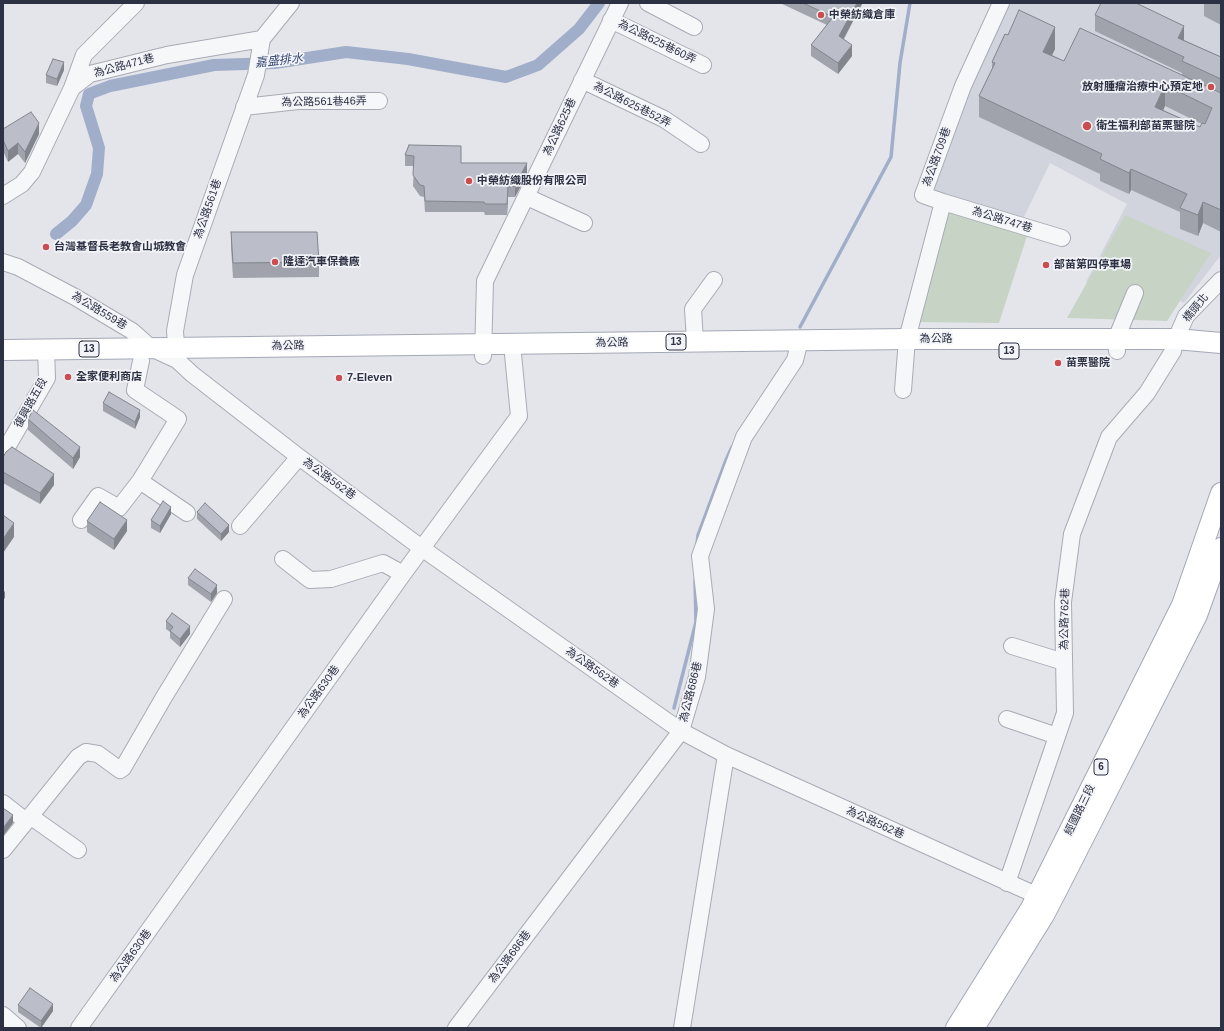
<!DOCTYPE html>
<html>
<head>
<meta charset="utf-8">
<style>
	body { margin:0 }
	#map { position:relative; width:1224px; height:1031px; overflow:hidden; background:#e3e5eb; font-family:Arial,sans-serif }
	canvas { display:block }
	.frame { position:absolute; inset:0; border:4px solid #2c3143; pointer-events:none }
</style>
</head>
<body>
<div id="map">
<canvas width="1224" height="1031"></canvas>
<div class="frame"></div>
</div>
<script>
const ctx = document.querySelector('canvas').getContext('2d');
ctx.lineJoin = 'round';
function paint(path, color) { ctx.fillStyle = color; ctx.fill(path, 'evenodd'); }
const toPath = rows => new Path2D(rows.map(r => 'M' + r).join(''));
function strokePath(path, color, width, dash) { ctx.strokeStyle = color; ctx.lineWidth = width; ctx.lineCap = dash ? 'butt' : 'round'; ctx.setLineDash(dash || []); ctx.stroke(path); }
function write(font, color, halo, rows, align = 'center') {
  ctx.font = font + ' Arial,"Noto Sans TC",sans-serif'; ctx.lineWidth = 3.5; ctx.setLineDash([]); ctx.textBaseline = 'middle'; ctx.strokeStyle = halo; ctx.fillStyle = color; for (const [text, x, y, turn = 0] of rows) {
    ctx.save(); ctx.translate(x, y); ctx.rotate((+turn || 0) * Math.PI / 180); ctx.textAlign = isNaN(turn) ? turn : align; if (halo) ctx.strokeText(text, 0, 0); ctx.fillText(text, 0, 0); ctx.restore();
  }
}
paint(toPath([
	[1006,3,1221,3,1221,255,1184,303,1147,284,1122,297,1086,282,1127,204,1050,163,1023,219,929,191,966,88]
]), '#d1d4dd');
paint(toPath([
	[948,209,1028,233,999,323,917,322],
	[1125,215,1211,253,1167,321,1067,318]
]), '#c7d4c5');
strokePath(toPath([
	[800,327,891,157,900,63,910,3],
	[697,544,698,535,726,460,732,447],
	[674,708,696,622,695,580]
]), '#a0aec9', 3.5);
strokePath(toPath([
	[56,234,72,221,86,205,97,174,99,148,86,106,89,94,110,86,214,65,275,63,346,52,408,59,506,77,538,65,579,29,599,3]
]), '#a0aec9', 12);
const minor = toPath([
	[648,3,694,27],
	[611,20,703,65],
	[582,80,664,119,701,144],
	[72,88,84,55,136,3],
	[244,107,298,101,379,101],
	[3,196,22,184,32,172,72,88,90,74,167,55,262,39],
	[527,197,584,223],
	[943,202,1062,238],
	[3,262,18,267,75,297,132,331,151,348,177,360,192,374,299,457,423,549,681,731,726,755,1047,900],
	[695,341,693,309,714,280],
	[1117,351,1116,339,1135,293],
	[483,356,485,281,620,3],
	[177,359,175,331,185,275,256,75,262,39,291,3],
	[903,390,907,339,943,202,923,195,963,86,1001,3],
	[3,454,47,378,46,349],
	[140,481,187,513],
	[81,520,98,496,119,508,140,481,178,419,135,390,141,361],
	[240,526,299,457],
	[283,559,310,580,331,579,383,563,403,574],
	[1012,646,1064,662],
	[1007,719,1057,736],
	[3,803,26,821],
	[30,816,78,850],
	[3,850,78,757,86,752,98,754,120,770,123,768,164,697,224,599],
	[1007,883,1065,713,1063,602,1072,534,1109,437,1147,393,1173,351,1176,339,1186,316,1221,280],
	[3,1015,18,1028],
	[79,1028,403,574,519,416,512,344],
	[456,1028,681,731,697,677,706,609,700,556,744,437,795,360,800,340],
	[682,1028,726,755]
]);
const major = toPath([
	[3,350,907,339,1176,339,1221,343],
	[956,1028,1031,908,1182,605,1221,493],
	[974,1028,1044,915,1056,892,1197,615,1221,548]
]);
strokePath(minor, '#a8abb5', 18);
strokePath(major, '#a3a8b6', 22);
strokePath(minor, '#f6f7f9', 16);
strokePath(major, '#fff', 20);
paint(toPath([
	[780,3,862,3,862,4,844,39,852,56,838,74,811,56,811,45,827,25],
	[1204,3,1221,3,1221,25,1204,16],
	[1095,15,1184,40,1221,57,1221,232,1203,223,1198,236,1180,229,1180,212,1131,190,1129,194,1100,181,1100,174,979,117,979,96,992,69,992,62,1008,35,1055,49,1052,55,1064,61,1182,75,1182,73,1095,31],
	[1165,106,1202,124,1200,127,1163,110],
	[64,70,57,86,46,83,46,75],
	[3,129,39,134,25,163,18,154,8,162,3,151],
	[409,145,461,163,527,174,515,197,508,197,507,215,485,215,484,212,425,212,424,197,420,196,413,186,414,166,405,166,405,155],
	[231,232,319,262,319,277,233,278,231,247],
	[103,403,140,417,135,429,103,411],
	[28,419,80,457,73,469,28,430],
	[3,457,54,485,40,504,3,483],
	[197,512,229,532,221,541,197,519],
	[171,514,160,533,151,528,151,520],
	[87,521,127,531,114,550,87,532],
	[188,578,217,593,211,602,188,585],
	[166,621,190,634,180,647,170,638,170,632,166,629],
	[18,1005,53,1011,41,1028,18,1012]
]), '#a1a3ac');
paint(toPath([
	[857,3,862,3,862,4,839,47,839,36],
	[1184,26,1184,43,1178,38],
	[1055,27,1055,49,1043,73,1043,52],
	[852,45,852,56,838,74,838,63],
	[64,62,64,70,57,86,57,79],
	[1165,85,1165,106,1155,128,1155,107],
	[39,123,39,134,25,163,25,152],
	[18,143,18,154,8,162,8,151],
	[527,163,527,174,515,197,515,186],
	[1131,169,1131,190,1129,194,1129,173],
	[508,187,508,197,507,215,507,204],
	[1203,202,1203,223,1198,236,1198,215],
	[140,410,140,417,135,429,135,422],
	[80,447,80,457,73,469,73,458],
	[54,474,54,485,40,504,40,493],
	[171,507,171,514,160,533,160,526],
	[127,520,127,531,114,550,114,539],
	[14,523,14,537,3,553,3,539],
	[229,525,229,532,221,541,221,534],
	[217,585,217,593,211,602,211,594],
	[5,591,5,598,3,600,3,593],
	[190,626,190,634,180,647,180,639],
	[13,815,13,823,3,836,3,828],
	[53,1004,53,1011,41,1028,41,1021]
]), '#83858c');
const building = toPath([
	[803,3,857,3,839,36,852,45,838,63,811,45,833,17,803,3],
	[1101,3,1136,3,1184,26,1178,38,1221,57,1221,79,1182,61,1184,57,1095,15,1101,3],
	[1019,10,1055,27,1043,52,1064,61,1080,28,1221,93,1221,210,1203,202,1198,215,1180,208,1187,194,1131,169,1129,173,1100,159,1102,154,979,96,995,63,992,62,1005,34,1008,35,1019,10],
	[1165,85,1212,108,1205,124,1202,123,1200,127,1155,107,1165,85],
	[53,59,64,62,57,79,46,75,53,59],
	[31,112,39,123,25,152,18,143,8,151,3,140,3,129,31,112],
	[409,145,461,146,461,163,527,163,515,186,508,187,507,204,485,204,484,202,425,201,424,186,420,185,413,175,414,156,405,155,409,145],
	[231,232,317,232,319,262,233,263,231,232],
	[109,392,140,410,135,422,103,403,109,392],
	[33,410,80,447,73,458,28,419,33,410],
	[12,447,54,474,40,493,3,472,3,457,6,452,12,447],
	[163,501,171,507,160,526,151,520,163,501],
	[100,502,127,520,114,539,87,521,100,502],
	[205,503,229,525,221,534,197,512,205,503],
	[3,515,14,523,3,539,3,515],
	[195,569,217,585,211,594,188,578,195,569],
	[172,613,190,626,180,639,170,631,173,627,166,621,172,613],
	[3,808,13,815,3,828,3,808],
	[30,988,53,1004,41,1021,18,1005,30,988]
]);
paint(building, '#bbbec8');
strokePath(building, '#83858c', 1);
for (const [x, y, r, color] of [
	[821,15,4,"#ca4e50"],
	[1211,87,4,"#ca4e50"],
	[1087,126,5,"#ca4e50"],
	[469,181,4,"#ca4e50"],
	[46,247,4,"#ca4e50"],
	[275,262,4,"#ca4e50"],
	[1046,265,4,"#ca4e50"],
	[1058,363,4,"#ca4e50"],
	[68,377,4,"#ca4e50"],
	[339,378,4,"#ca4e50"]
]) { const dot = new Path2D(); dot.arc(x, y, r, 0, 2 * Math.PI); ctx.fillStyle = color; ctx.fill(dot); strokePath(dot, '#f3f4f8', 1.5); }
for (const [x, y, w] of [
	[676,342,20],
	[89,349,20],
	[1009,351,20],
	[1101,767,14]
]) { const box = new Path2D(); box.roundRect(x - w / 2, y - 8, w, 16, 3); ctx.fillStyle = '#f3f4f8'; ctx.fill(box); strokePath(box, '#2c3143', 1); }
write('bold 10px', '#2c3143', null, [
	["13",676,342],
	["13",89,349],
	["13",1009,351],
	["6",1101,767]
]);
write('bold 11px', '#2c3143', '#f3f4f8', [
	["中榮紡織倉庫",829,15],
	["放射腫瘤治療中心預定地",1203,87,"right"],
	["衛生福利部苗栗醫院",1096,126],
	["中榮紡織股份有限公司",477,181],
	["台灣基督長老教會山城教會",54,247],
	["隆達汽車保養廠",283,262],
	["部苗第四停車場",1054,265],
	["苗栗醫院",1066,363],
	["全家便利商店",76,377],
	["7-Eleven",347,378]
], 'left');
write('11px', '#2c3143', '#f3f4f8', [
	["為公路625巷60弄",657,42,26],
	["為公路471巷",124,66,-15],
	["為公路561巷46弄",324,102,-1],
	["為公路625巷52弄",632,105,27],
	["為公路625巷",560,127,-65],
	["為公路709巷",937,157,-70],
	["為公路561巷",208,209,-71],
	["為公路747巷",1002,220,17],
	["橋頭北",1196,308,-50],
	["為公路559巷",99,311,31],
	["為公路",936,339],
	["為公路",612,343,-1],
	["為公路",288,346,-1],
	["復興路五段",31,403,-61],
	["為公路562巷",329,479,36],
	["為公路762巷",1065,619,-89],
	["為公路562巷",592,668,35],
	["為公路630巷",319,692,-54],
	["為公路686巷",691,692,-76],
	["經國路三段",1080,810,-64],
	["為公路562巷",875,823,24],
	["為公路630巷",131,956,-54],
	["為公路686巷",510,957,-53]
]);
write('italic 12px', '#374a75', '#f3f4f8', [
	["嘉盛排水",279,61,-6]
]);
</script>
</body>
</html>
